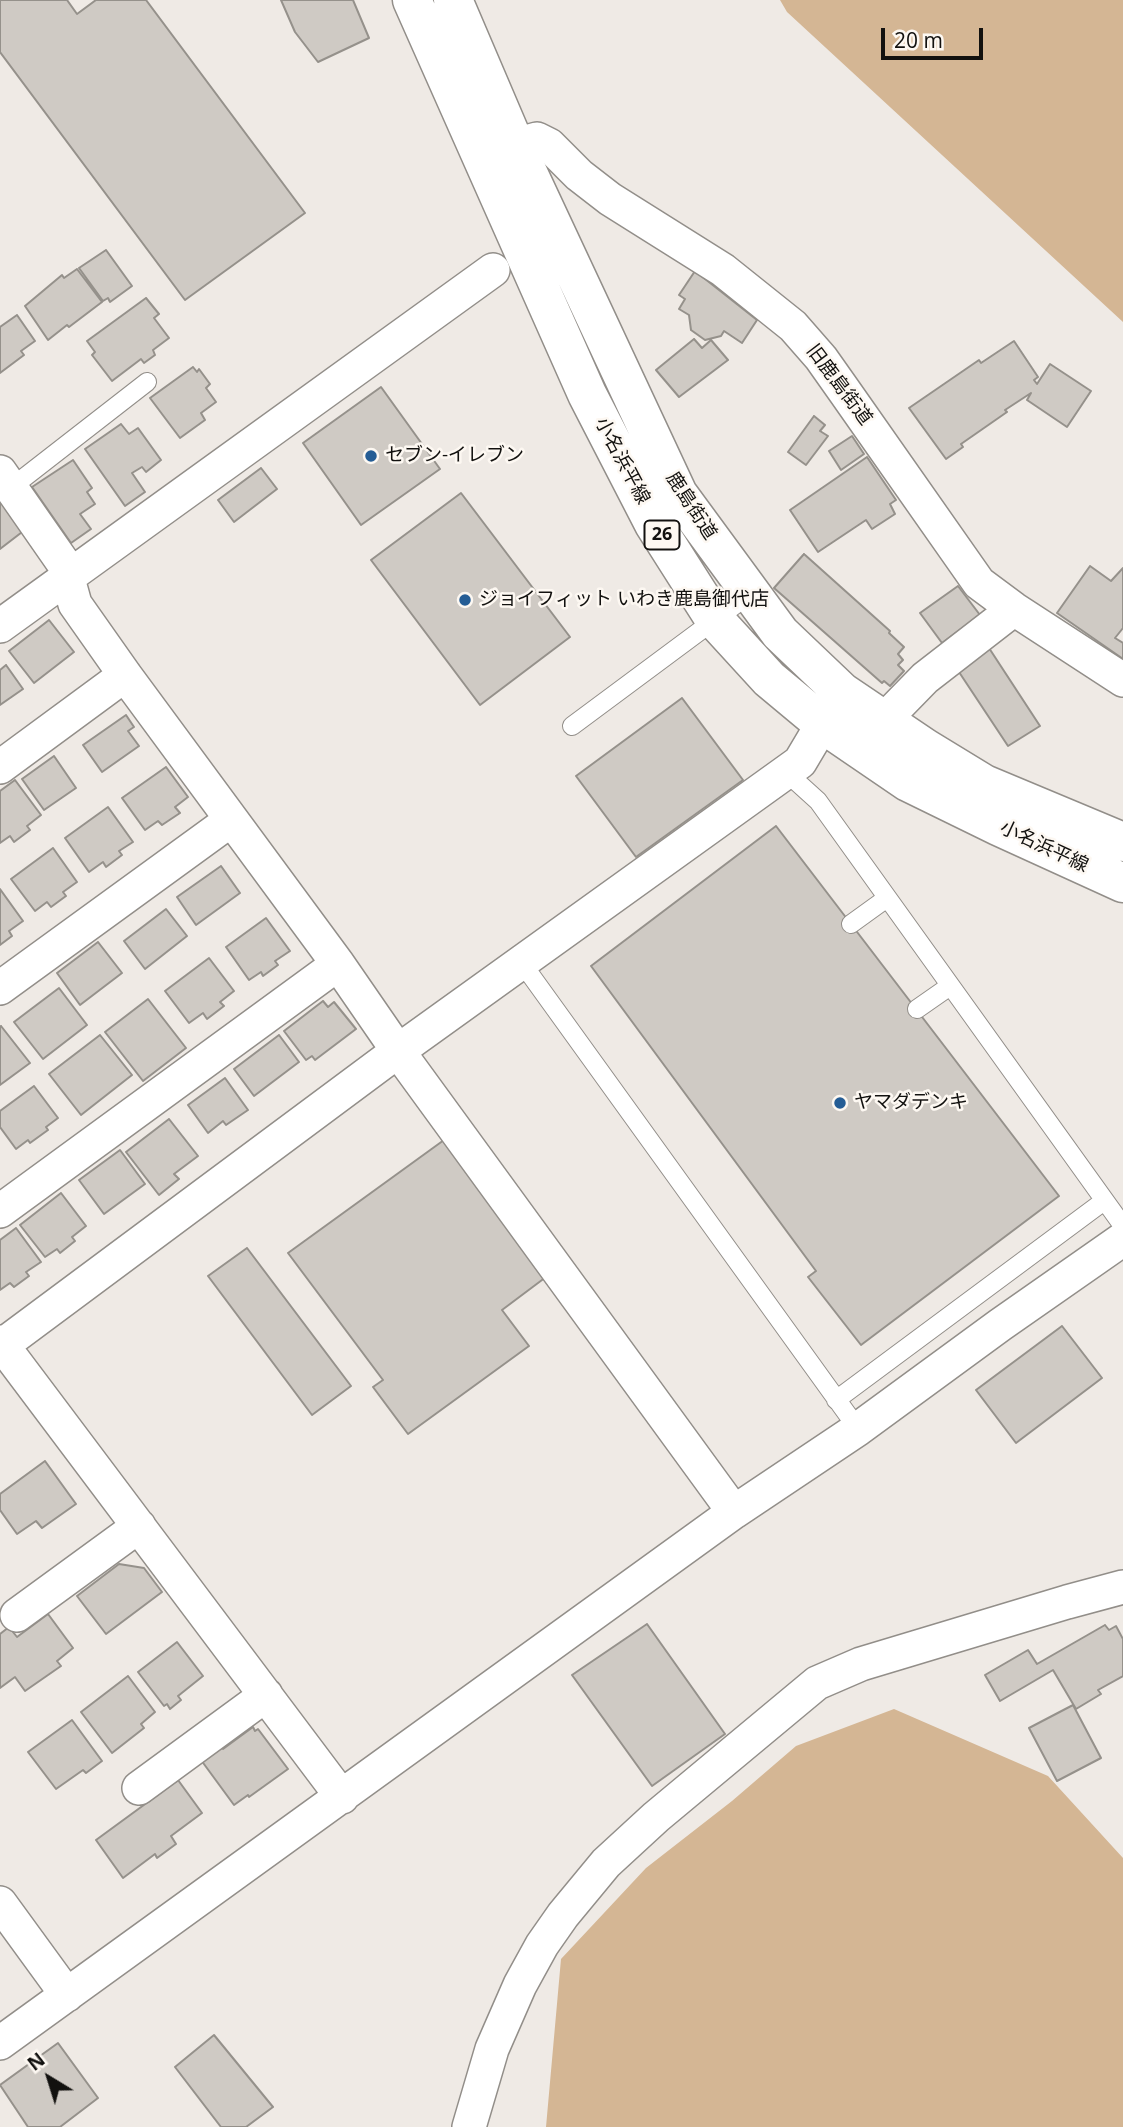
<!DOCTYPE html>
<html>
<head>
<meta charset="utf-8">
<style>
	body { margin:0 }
	#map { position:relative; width:1123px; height:2127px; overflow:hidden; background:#efeae5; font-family:"Open Sans",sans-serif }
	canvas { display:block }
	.north { position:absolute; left:14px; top:2043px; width:70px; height:70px; -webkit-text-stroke:5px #fdf8f2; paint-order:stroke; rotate:322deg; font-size:19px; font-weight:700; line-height:28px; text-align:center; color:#12110f }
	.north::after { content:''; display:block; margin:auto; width:24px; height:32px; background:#12110f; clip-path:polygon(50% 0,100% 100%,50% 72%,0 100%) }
	.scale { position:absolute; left:881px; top:28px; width:102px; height:32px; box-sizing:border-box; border:4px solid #12110f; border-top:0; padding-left:9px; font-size:21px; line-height:24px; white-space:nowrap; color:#12110f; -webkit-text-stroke:5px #fdf8f2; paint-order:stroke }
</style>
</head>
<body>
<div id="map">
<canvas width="1123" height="2127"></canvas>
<div class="north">N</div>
<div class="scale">20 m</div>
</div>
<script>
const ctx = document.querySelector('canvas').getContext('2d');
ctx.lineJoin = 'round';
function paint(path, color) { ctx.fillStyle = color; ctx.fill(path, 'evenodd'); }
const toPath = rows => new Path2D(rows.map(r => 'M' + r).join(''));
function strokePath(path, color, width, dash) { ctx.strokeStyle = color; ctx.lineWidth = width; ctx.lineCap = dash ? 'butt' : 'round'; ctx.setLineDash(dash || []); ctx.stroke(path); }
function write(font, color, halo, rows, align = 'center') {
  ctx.font = font + ' "Open Sans","Noto Sans JP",sans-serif'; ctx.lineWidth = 5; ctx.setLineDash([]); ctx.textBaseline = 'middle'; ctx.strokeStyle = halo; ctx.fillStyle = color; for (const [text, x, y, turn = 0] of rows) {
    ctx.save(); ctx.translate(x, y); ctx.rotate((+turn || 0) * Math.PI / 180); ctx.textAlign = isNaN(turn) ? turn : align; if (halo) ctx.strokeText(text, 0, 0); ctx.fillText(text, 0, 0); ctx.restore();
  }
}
paint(toPath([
	[780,0,1123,0,1123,322,787,12],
	[894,1709,1048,1776,1123,1858,1123,2127,546,2127,561,1959,646,1868,732,1801,796,1746]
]), '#d4b694');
const building = toPath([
	[0,0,67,0,77,14,96,0,146,0,305,213,185,300,0,52,0,0],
	[281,0,353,0,369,38,318,62,295,32,281,0],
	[106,250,132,286,110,302,108,298,103,301,79,268,106,250],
	[77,269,102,302,69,327,67,325,48,340,25,306,62,275,64,278,77,269],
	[695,271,757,320,742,343,724,331,721,336,705,340,691,330,689,315,679,309,685,299,679,295,695,271],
	[146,298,159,314,154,318,169,338,153,350,155,355,144,363,141,359,112,381,92,355,95,352,87,341,146,298],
	[17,315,35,341,21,351,24,355,0,373,0,327,17,315],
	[694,339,702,348,711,340,728,360,679,397,656,370,694,339],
	[1014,341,1038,377,1034,380,1037,384,1050,364,1091,391,1067,427,1027,400,1031,393,1005,410,1007,412,961,444,963,447,946,459,909,408,979,360,981,363,1014,341],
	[193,367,197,372,199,369,210,384,206,388,216,402,201,413,205,420,180,438,150,398,193,367],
	[381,387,440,469,361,525,303,443,381,387],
	[814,416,825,425,820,431,828,436,806,465,788,452,814,416],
	[121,424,129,434,138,428,161,460,146,472,142,467,132,473,145,492,125,506,85,449,121,424],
	[852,436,864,454,841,470,829,451,852,436],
	[867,457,896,500,890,504,895,514,872,529,866,520,818,552,790,510,867,457],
	[73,460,92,488,87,492,95,504,80,514,91,529,71,543,32,487,73,460],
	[261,468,277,489,234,522,218,500,261,468],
	[461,493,570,637,480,705,371,560,461,493],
	[0,495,26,529,0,549,0,495],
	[804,554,890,631,889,633,904,647,898,654,903,660,898,665,904,671,890,686,884,681,882,683,774,588,804,554],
	[1090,566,1111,581,1123,568,1123,628,1115,638,1123,643,1123,659,1057,613,1090,566],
	[958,586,980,615,942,643,920,613,958,586],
	[49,620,74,652,34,683,9,651,49,620],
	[989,648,1040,726,1008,746,957,669,989,648],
	[6,665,23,689,0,705,0,670,6,665],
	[682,698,743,780,636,857,576,776,682,698],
	[126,715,134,727,128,731,139,746,102,772,83,745,126,715],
	[54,756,76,788,44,810,22,779,54,756],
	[166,767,188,797,175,807,180,813,162,825,158,821,145,830,122,798,166,767],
	[15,780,41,815,27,826,30,830,14,842,10,836,0,843,0,791,15,780],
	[108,807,133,842,119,851,122,855,106,867,103,862,89,872,65,838,108,807],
	[776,826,1059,1196,861,1345,808,1277,816,1271,591,966,776,826],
	[53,848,77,882,63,892,66,896,51,907,47,902,35,911,11,879,53,848],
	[221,866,240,893,196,925,177,897,221,866],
	[0,889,23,921,9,931,12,936,0,945,0,889],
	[166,909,187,936,145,969,124,941,166,909],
	[266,918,290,951,275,961,278,965,263,976,261,972,249,980,226,947,266,918],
	[98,942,122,973,80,1005,57,973,98,942],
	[209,958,234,991,220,1002,224,1006,207,1019,203,1013,189,1023,165,991,209,958],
	[59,988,87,1025,43,1059,14,1022,59,988],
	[148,999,186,1048,143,1081,105,1032,148,999],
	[323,1001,328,1007,334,1002,356,1029,315,1060,312,1056,306,1060,284,1031,323,1001],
	[1,1026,30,1063,0,1085,0,1027,1,1026],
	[100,1035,132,1075,81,1115,49,1074,100,1035],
	[279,1035,299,1062,254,1096,234,1069,279,1035],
	[225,1078,248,1110,226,1125,223,1121,208,1133,188,1105,225,1078],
	[34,1086,58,1118,46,1127,48,1130,30,1143,28,1140,16,1149,0,1127,0,1111,34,1086],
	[169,1119,198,1156,174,1174,179,1179,159,1195,126,1152,169,1119],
	[444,1140,546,1277,502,1310,529,1346,408,1434,373,1387,383,1380,288,1253,444,1140],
	[120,1150,145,1184,104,1214,79,1180,120,1150],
	[61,1193,86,1226,72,1237,75,1241,60,1253,57,1249,45,1257,20,1225,61,1193],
	[16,1228,41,1262,26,1272,29,1276,14,1287,10,1283,0,1290,0,1240,16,1228],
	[247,1248,351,1386,312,1415,208,1276,247,1248],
	[1062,1326,1102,1378,1016,1443,976,1390,1062,1326],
	[45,1461,76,1504,42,1528,36,1521,17,1534,0,1510,0,1494,45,1461],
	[119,1564,144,1568,162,1592,106,1634,77,1596,119,1564],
	[48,1614,73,1648,57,1661,61,1666,25,1691,15,1677,0,1688,0,1634,9,1627,17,1637,48,1614],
	[647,1624,725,1734,652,1786,572,1675,647,1624],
	[1105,1625,1109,1630,1116,1626,1123,1639,1123,1676,1098,1690,1101,1694,1076,1709,1053,1670,1000,1701,985,1675,1028,1650,1037,1664,1105,1625],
	[177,1642,203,1676,178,1696,181,1700,170,1709,167,1704,164,1706,138,1672,177,1642],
	[128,1676,155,1712,141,1724,144,1728,112,1753,81,1712,128,1676],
	[1073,1705,1101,1758,1057,1781,1029,1728,1073,1705],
	[72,1720,102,1761,86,1773,83,1770,56,1789,28,1752,72,1720],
	[253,1727,255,1731,258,1729,288,1769,249,1797,248,1795,234,1805,201,1760,221,1746,223,1749,253,1727],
	[178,1780,202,1813,171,1836,176,1844,157,1858,155,1854,123,1878,96,1840,178,1780],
	[214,2035,273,2107,246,2127,221,2127,175,2067,214,2035],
	[58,2043,98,2098,60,2127,28,2127,0,2085,58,2043]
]);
paint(building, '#cfcac4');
strokePath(building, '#95918b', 2);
const lane = toPath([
	[12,487,147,382],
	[572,726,751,593],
	[786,772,818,801,1123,1226],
	[851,924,887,898],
	[522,963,858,1429],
	[917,1009,950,986],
	[836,1400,1104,1201]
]);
const street = toPath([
	[515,145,537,139,549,145,579,175,610,199,723,270,793,326,821,358,845,392,979,583,1014,609,1123,680],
	[0,472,64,564,75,604,125,675,338,964,398,1051,734,1512],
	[0,626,493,270],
	[884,720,925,678,1014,609],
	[0,767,125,675],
	[0,988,231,820],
	[0,1211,338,964],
	[0,1342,342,1797],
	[0,1347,398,1051,800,762,835,703],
	[17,1615,139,1526],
	[139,1788,266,1695],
	[0,1903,67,1995],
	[0,2043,734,1512,858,1429,1000,1325,1123,1239],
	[469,2127,492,2049,520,1985,542,1945,563,1915,606,1863,656,1817,817,1683,861,1664,1067,1602,1123,1587]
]);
const primary = toPath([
	[412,0,587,394,654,524,715,620,769,679,823,724,908,782,998,826,1123,883],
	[453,0,515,145,678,494,780,633,842,692,925,748,984,784,1123,842]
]);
strokePath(lane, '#928e89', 20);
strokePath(street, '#928e89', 36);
strokePath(primary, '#928e89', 41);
strokePath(lane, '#fff', 18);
strokePath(street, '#fff', 33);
strokePath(primary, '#fff', 38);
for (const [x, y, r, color] of [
	[371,456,7,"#255d95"],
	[465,600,7,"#255d95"],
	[840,1103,7,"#255d95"]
]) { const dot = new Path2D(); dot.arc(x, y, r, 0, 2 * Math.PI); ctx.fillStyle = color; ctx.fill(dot); strokePath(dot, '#fdf8f2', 2.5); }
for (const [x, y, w] of [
	[662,535,35]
]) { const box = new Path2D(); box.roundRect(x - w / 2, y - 14.5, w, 29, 5); ctx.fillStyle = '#fdf8f2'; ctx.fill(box); strokePath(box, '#12110f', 2); }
write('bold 18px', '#12110f', null, [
	["26",662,535]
]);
write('19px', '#12110f', '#fdf8f2', [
	["旧鹿島街道",839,385,53],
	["小名浜平線",622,461,62],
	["鹿島街道",691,506,57],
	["小名浜平線",1044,847,25]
]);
write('19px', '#12110f', '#fdf8f2', [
	["セブン-イレブン",385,456],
	["ジョイフィット いわき鹿島御代店",479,600],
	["ヤマダデンキ",854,1103]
], 'left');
</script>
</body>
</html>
